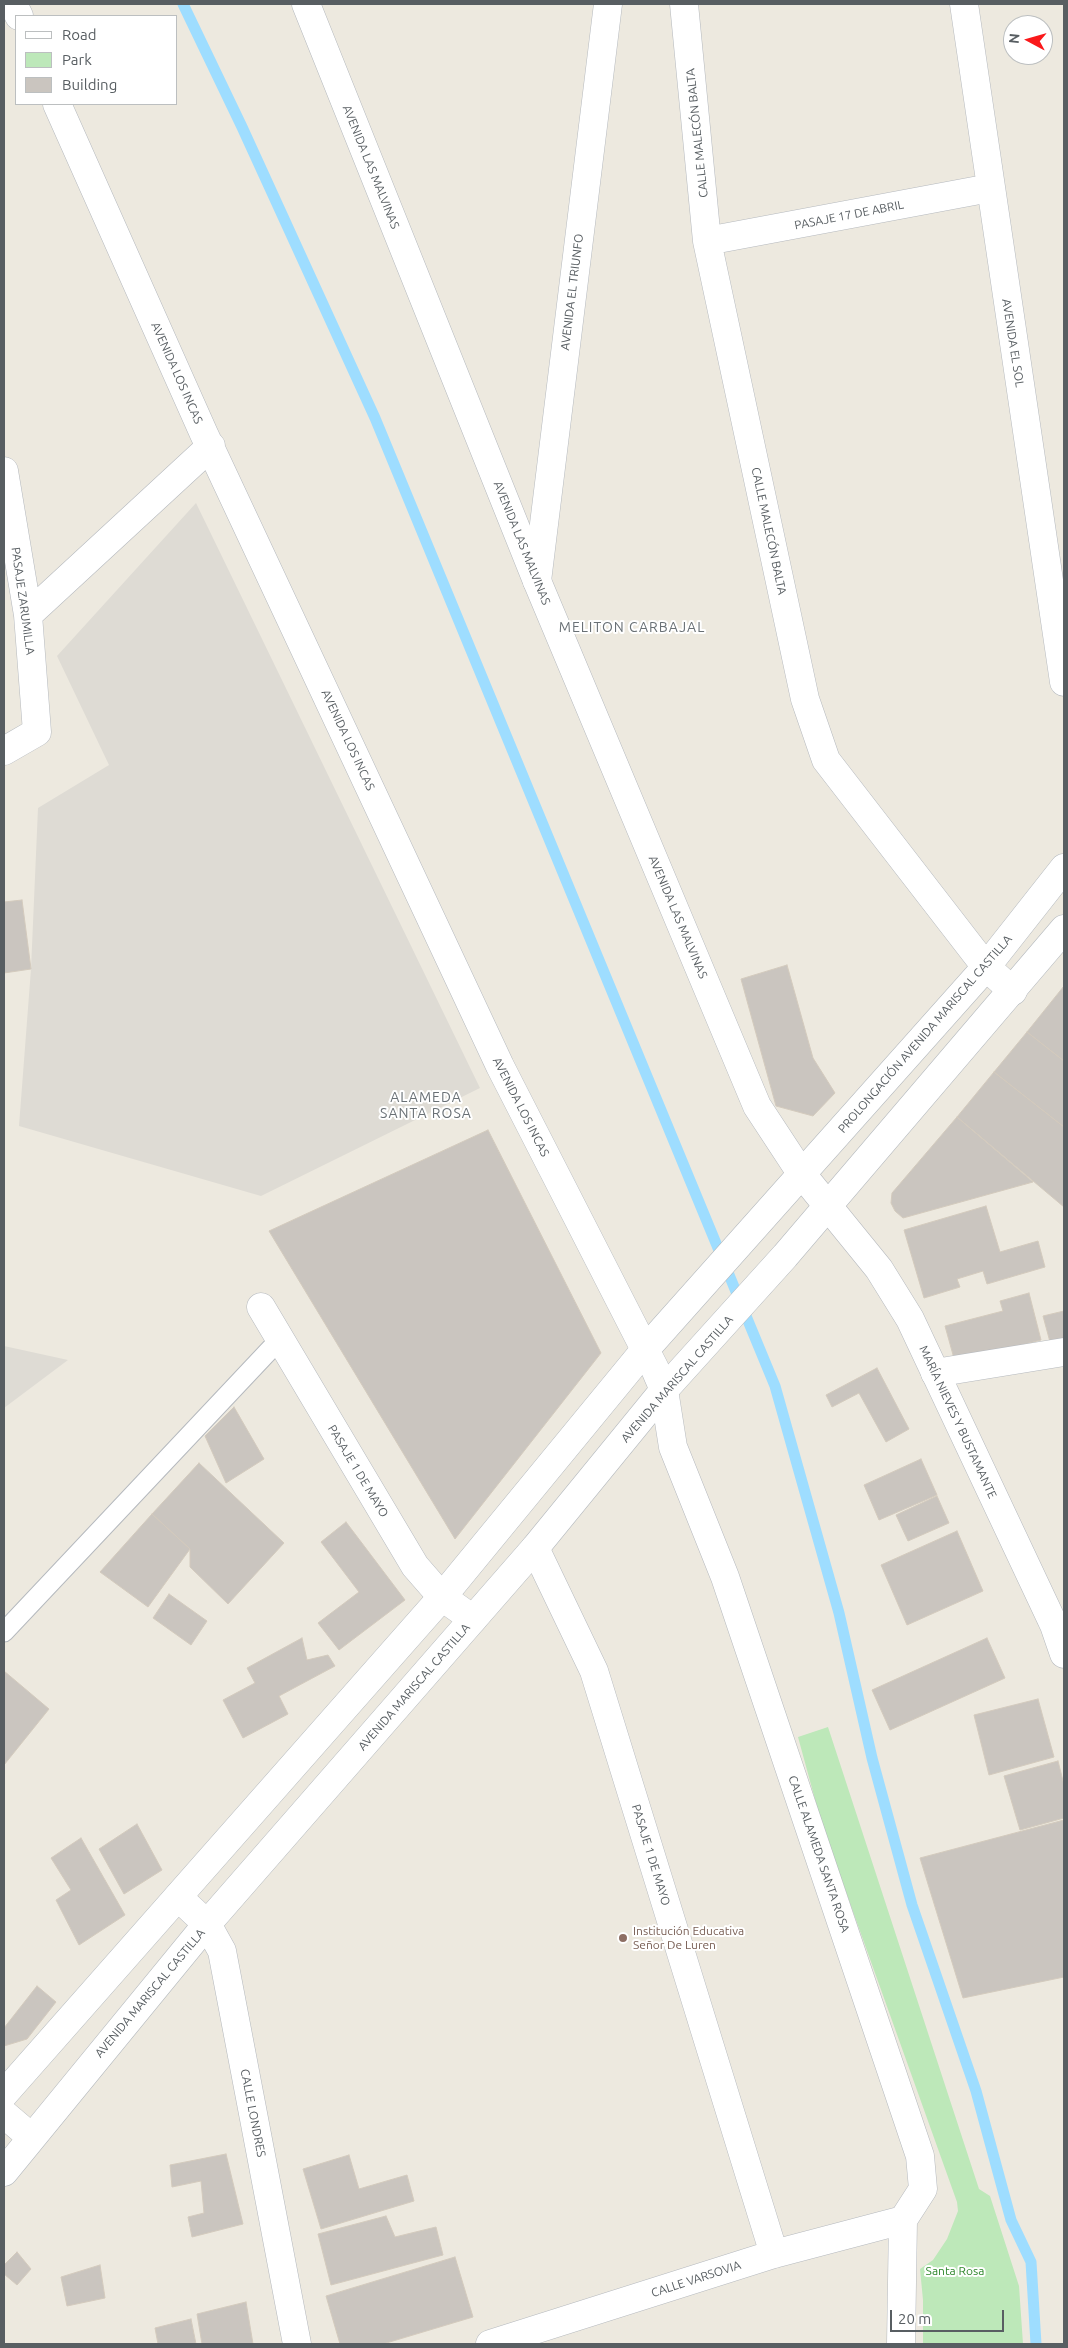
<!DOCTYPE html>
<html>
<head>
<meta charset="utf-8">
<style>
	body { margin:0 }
	#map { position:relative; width:1068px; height:2348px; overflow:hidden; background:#ede9df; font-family:Ubuntu,sans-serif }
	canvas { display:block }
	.frame { position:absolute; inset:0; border:5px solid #585e62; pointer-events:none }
	.legend { position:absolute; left:15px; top:15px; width:162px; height:90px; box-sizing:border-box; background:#fff; border:1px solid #bcbfc0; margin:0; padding:6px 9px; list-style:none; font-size:15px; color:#585e62 }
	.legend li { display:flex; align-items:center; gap:10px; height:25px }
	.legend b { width:25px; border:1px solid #bcbfc0 }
	.north { position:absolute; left:1003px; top:15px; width:50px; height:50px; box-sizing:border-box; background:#fff; border:1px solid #bcbfc0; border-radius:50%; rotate:276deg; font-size:14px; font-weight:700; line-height:20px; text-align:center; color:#585e62 }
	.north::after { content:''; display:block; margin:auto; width:18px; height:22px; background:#fa191b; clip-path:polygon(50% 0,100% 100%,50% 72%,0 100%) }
	.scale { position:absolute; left:890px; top:2310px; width:114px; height:22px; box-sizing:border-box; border:2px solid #585e62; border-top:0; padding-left:6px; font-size:15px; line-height:18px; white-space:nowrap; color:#585e62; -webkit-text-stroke:4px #fff; paint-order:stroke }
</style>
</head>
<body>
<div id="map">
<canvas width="1068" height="2348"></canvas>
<div class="frame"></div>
<ul class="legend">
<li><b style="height:6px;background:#fff"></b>Road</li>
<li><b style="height:14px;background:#bde8b9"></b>Park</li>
<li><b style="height:14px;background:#cac5bf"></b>Building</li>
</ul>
<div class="north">N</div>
<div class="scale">20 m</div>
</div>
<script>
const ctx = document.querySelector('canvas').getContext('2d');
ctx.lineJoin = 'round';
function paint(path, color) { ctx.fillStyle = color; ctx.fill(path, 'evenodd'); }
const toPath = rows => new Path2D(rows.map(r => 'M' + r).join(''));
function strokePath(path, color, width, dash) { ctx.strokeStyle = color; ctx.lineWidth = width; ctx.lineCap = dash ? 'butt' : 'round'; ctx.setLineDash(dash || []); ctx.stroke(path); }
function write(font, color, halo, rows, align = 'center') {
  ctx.font = font + ' Ubuntu,sans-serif'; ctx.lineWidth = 4; ctx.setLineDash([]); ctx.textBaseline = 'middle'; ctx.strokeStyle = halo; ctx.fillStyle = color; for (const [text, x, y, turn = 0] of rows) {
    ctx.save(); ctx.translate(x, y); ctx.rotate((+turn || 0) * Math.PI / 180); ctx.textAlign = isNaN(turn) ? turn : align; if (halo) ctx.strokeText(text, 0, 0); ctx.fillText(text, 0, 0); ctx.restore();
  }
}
paint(toPath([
	[196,503,480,1088,261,1196,19,1126,31,969,38,808,109,765,57,656],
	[4,1346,68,1360,4,1408]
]), '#dedbd4');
paint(toPath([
	[828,1727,979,2189,990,2196,1019,2286,1023,2344,923,2344,923,2300,920,2269,933,2260,947,2239,958,2211,957,2202,822,1825,798,1737]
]), '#bde8b9');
strokePath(toPath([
	[183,4,242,127,375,418,775,1386,839,1613,872,1758,912,1905,976,2091,1011,2220,1031,2262,1036,2344]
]), '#9eddff', 11);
const building = toPath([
	[22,900,31,969,4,973,4,902,22,900],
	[787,965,813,1058,835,1093,813,1116,776,1106,741,979,787,965],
	[1064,986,1064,1061,1027,1032,1064,986],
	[1027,1032,1064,1061,1064,1127,994,1072,1027,1032],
	[994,1072,1064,1127,1064,1207,957,1117,994,1072],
	[957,1117,1033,1182,903,1218,895,1211,891,1203,892,1193,957,1117],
	[488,1130,601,1353,455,1539,269,1231,488,1130],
	[986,1206,1000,1252,1038,1241,1045,1267,987,1284,983,1271,957,1279,960,1287,924,1298,904,1230,986,1206],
	[1029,1293,1041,1340,955,1362,945,1326,1003,1311,1000,1301,1029,1293],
	[1064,1311,1064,1339,1050,1342,1043,1316,1064,1311],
	[877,1368,909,1429,886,1442,859,1393,832,1407,826,1395,877,1368],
	[234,1407,264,1459,226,1483,205,1436,234,1407],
	[921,1459,937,1495,879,1520,864,1485,921,1459],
	[199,1463,284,1543,228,1604,190,1567,190,1549,152,1514,199,1463],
	[937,1496,949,1523,908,1541,896,1515,937,1496],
	[152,1514,190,1549,148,1607,100,1572,152,1514],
	[346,1522,405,1600,339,1650,318,1623,359,1592,321,1542,346,1522],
	[957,1531,983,1591,907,1625,881,1565,957,1531],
	[169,1594,207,1621,191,1645,153,1618,169,1594],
	[302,1638,307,1660,328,1655,335,1666,279,1696,288,1714,243,1738,223,1700,255,1683,247,1668,302,1638],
	[987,1638,1005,1678,890,1730,872,1690,987,1638],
	[4,1671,49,1709,4,1765,4,1671],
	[1038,1699,1054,1757,989,1775,974,1715,1038,1699],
	[1058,1761,1064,1785,1064,1818,1020,1830,1004,1776,1058,1761],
	[1064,1820,1064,1977,963,1998,920,1858,1064,1820],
	[137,1824,162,1870,124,1894,99,1849,137,1824],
	[81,1838,125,1915,79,1945,56,1900,71,1890,51,1858,81,1838],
	[37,1986,56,2002,27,2039,4,2046,4,2028,37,1986],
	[226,2154,243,2224,192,2237,188,2217,204,2213,201,2181,172,2187,170,2165,226,2154],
	[349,2155,359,2189,407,2175,414,2201,321,2229,303,2169,349,2155],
	[386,2216,395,2237,436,2227,443,2255,331,2285,318,2234,386,2216],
	[17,2252,31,2269,17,2285,4,2274,4,2265,17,2252],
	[455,2257,473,2317,383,2344,340,2344,326,2296,455,2257],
	[100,2265,105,2298,67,2306,61,2277,100,2265],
	[246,2302,253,2344,202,2344,197,2314,246,2302],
	[191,2319,196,2344,158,2344,155,2328,191,2319]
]);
paint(building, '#cac5bf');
strokePath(building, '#d3cabd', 1);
const service = toPath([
	[4,1632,280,1339]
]);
const minor = toPath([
	[13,4,19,16],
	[684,4,707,241,805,699,826,760,986,967,1013,991],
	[964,4,1064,682],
	[57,104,204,434,500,1066,655,1369,664,1390,673,1447,725,1577,920,2156,923,2189,903,2220,901,2344],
	[707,241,990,188],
	[4,471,28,615,37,732,4,751],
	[537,581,608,4],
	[28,615,211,446],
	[261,1307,415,1566,442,1597,473,1619],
	[935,1373,1064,1352],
	[535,1548,594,1671,774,2254],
	[178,1897,207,1924,222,1951,297,2344],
	[4,2114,31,2137],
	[490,2344,774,2254,903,2220]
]);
const tertiary = toPath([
	[306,4,537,581,757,1106,801,1173,879,1269,910,1319,1054,1625,1064,1654]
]);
const secondary = toPath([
	[4,2094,442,1597,644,1351,986,967,1064,868],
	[4,2172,207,1924,535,1548,664,1390,785,1256,1064,929]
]);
strokePath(service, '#b5b9be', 21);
strokePath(minor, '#b5b9be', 29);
strokePath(tertiary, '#b5b9be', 29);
strokePath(secondary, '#b4b9be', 29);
strokePath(service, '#fff', 19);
strokePath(minor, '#fff', 28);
strokePath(tertiary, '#fff', 28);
strokePath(secondary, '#fff', 28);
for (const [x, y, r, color] of [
	[623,1938,5,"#8d6e63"]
]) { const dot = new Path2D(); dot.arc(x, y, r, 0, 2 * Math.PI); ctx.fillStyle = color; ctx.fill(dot); strokePath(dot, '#fff', 2); }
write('12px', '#585e62', '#fff', [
	["CALLE MALECÓN BALTA",697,133,-96],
	["AVENIDA LAS MALVINAS",371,167,68],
	["PASAJE 17 DE ABRIL",849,215,-11],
	["AVENIDA EL TRIUNFO",572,292,-83],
	["AVENIDA EL SOL",1013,343,81],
	["AVENIDA LOS INCAS",177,373,66],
	["CALLE MALECÓN BALTA",769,531,78],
	["AVENIDA LAS MALVINAS",522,543,68],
	["PASAJE ZARUMILLA",23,601,82],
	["AVENIDA LOS INCAS",348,740,65],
	["AVENIDA LAS MALVINAS",678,917,67],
	["PROLONGACIÓN AVENIDA MARISCAL CASTILLA",925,1034,-49],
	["AVENIDA LOS INCAS",521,1107,63],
	["AVENIDA MARISCAL CASTILLA",677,1379,-49],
	["MARÍA NIEVES Y BUSTAMANTE",958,1422,65],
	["PASAJE 1 DE MAYO",358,1471,59],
	["AVENIDA MARISCAL CASTILLA",414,1687,-49],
	["CALLE ALAMEDA SANTA ROSA",819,1854,71],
	["PASAJE 1 DE MAYO",651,1855,73],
	["AVENIDA MARISCAL CASTILLA",150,1993,-50],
	["CALLE LONDRES",253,2113,79],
	["CALLE VARSOVIA",696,2279,-18]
]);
write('12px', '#785e54', '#fff', [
	["Institución Educativa",633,1931],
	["Señor De Luren",633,1945]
], 'left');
write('12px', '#2f872c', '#fff', [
	["Santa Rosa",955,2271]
]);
ctx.letterSpacing = '1px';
write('14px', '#697075', '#fff', [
	["MELITON CARBAJAL",632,627],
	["ALAMEDA",426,1097],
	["SANTA ROSA",426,1113]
]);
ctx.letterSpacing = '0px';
</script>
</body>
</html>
